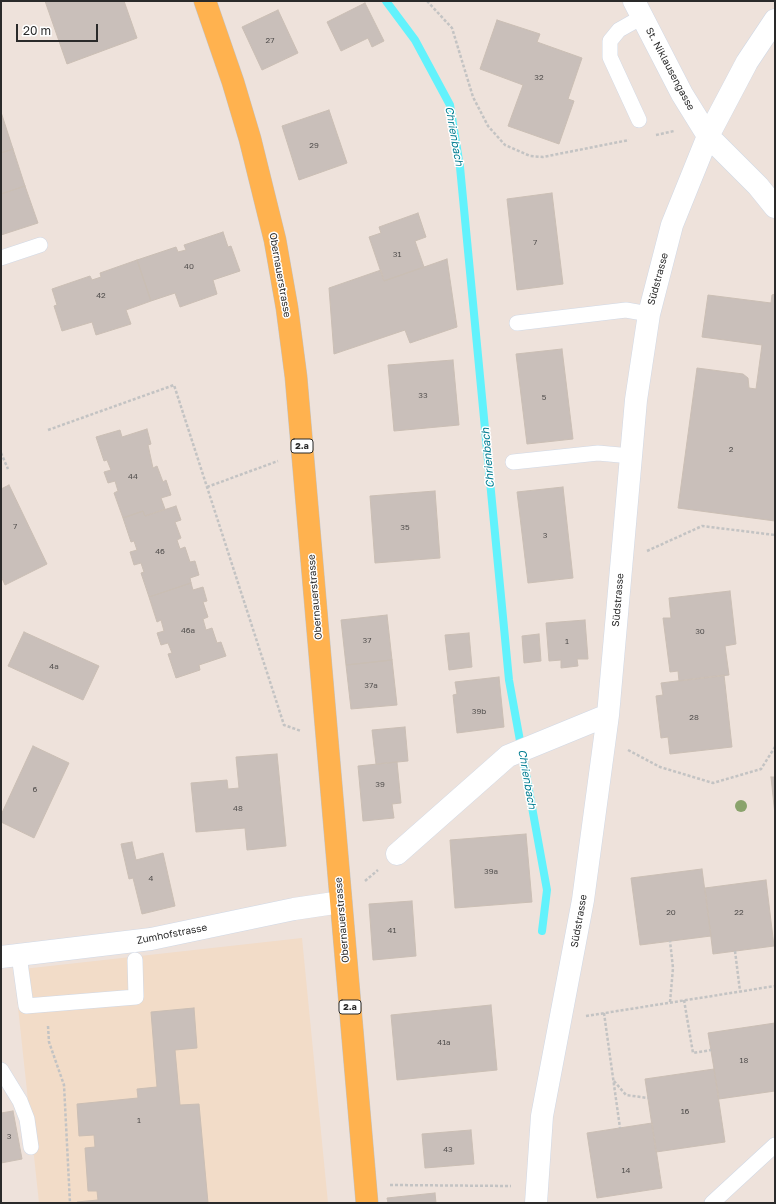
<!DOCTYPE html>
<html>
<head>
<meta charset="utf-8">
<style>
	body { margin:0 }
	#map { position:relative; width:776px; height:1204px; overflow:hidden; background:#eee2db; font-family:"Golos Text",sans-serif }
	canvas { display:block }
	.frame { position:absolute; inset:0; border:2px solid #2a2a2a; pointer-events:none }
	.scale { position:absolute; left:16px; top:24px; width:82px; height:18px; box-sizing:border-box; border:2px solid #2a2a2a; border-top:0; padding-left:5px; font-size:12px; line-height:14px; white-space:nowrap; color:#2a2a2a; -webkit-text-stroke:3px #fff; paint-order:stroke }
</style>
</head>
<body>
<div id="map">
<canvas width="776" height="1204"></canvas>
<div class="frame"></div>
<div class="scale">20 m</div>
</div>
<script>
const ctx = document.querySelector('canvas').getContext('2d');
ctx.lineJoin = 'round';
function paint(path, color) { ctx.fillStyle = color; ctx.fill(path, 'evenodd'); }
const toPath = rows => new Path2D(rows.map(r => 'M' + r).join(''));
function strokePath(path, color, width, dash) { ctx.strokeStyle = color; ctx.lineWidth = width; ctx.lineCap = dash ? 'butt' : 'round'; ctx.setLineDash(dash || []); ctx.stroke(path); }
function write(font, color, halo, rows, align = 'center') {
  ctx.font = font + ' "Golos Text",sans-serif'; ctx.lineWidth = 3; ctx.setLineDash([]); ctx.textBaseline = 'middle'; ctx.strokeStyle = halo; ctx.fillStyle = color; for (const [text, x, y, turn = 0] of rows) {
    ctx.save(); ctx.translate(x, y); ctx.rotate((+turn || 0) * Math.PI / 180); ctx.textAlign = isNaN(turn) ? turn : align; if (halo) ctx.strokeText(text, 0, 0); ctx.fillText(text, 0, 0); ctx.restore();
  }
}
paint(toPath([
	[302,938,328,1203,39,1203,14,970]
]), '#f2dcc8');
strokePath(toPath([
	[386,1,415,40,450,105,460,167,509,680,547,890,542,931]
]), '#62f2fc', 8);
const building = toPath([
	[45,1,124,1,137,38,67,64,45,1],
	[365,3,384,41,372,47,368,38,341,51,327,22,365,3],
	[278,10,298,53,262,70,242,27,278,10],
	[497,20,540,34,537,42,582,58,568,99,574,101,559,144,508,126,523,85,480,69,497,20],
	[329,110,347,163,299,180,282,126,329,110],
	[1,112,13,149,1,153,1,112],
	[13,149,25,186,1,194,1,153,13,149],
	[25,186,38,223,1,235,1,194,25,186],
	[552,193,563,284,517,290,507,199,552,193],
	[418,213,426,237,415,241,424,267,384,281,369,237,381,233,379,227,418,213],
	[223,232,228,247,231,246,240,271,213,280,217,294,180,307,175,293,151,301,137,260,176,247,178,252,186,250,184,245,223,232],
	[447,259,457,327,410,343,405,330,334,354,329,288,381,270,384,281,447,259],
	[137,260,151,301,126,310,131,324,96,335,92,322,62,331,54,306,57,305,52,289,90,276,92,280,101,277,100,273,137,260],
	[775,294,775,521,678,508,697,368,743,374,748,378,749,388,756,389,762,345,702,337,708,295,771,303,772,295,775,294],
	[562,349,573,439,527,444,516,354,562,349],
	[453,360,459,425,394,431,388,365,453,360],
	[147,429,151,444,148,445,153,468,157,466,163,482,166,480,171,495,161,498,165,509,145,516,143,511,123,518,114,493,118,491,115,481,108,483,104,472,111,470,107,460,104,461,96,437,120,430,122,437,147,429],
	[9,485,47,564,5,585,1,576,1,489,9,485],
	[563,487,573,578,528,583,517,492,563,487],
	[435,491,440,558,375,563,370,496,435,491],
	[176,506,181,520,175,522,181,538,177,540,180,549,185,547,190,562,195,561,199,575,190,578,191,583,149,597,141,573,144,572,141,563,134,565,130,552,137,550,134,541,131,542,123,518,143,511,145,516,176,506],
	[191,583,193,590,203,587,207,601,203,602,208,617,203,619,206,630,212,628,217,643,221,642,226,656,199,665,200,670,176,678,168,654,172,653,168,643,161,645,157,633,164,631,161,620,157,622,149,597,191,583],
	[730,591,736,644,725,646,729,675,679,681,678,671,670,672,663,618,671,618,669,598,730,591],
	[387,615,392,660,346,665,341,620,387,615],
	[585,620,588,659,577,659,578,666,561,668,561,660,549,661,546,623,585,620],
	[24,632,99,666,83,700,8,666,24,632],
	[469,633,472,667,449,670,445,635,469,633],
	[539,634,541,661,524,663,522,636,539,634],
	[392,660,397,705,351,709,346,665,392,660],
	[724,675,732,747,670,754,668,737,661,738,656,696,663,695,661,683,724,675],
	[499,677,504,727,457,733,453,695,457,694,455,682,499,677],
	[405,727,408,761,376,764,372,730,405,727],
	[33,746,69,763,34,838,1,822,1,815,33,746],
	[277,754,286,846,247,850,245,828,196,832,191,783,227,780,228,789,239,788,236,757,277,754],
	[397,762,401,803,392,804,394,818,363,821,358,766,397,762],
	[771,777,775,777,775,815,771,777],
	[526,834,532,902,455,908,450,840,526,834],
	[132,842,136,860,163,853,175,906,142,914,133,878,129,879,121,844,132,842],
	[702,869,711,936,640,945,631,878,702,869],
	[766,880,774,946,713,954,705,888,766,880],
	[412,901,416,956,373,960,369,904,412,901],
	[491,1005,497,1070,397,1080,391,1015,491,1005],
	[194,1008,197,1048,175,1050,180,1105,199,1104,208,1203,77,1203,77,1202,98,1200,97,1191,88,1191,85,1148,95,1147,94,1135,79,1136,77,1104,138,1098,137,1089,157,1087,151,1012,194,1008],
	[775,1023,775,1091,719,1099,708,1033,775,1023],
	[714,1069,725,1142,656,1152,645,1079,714,1069],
	[13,1111,22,1159,1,1163,1,1113,13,1111],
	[652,1123,662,1188,597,1198,587,1133,652,1123],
	[471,1130,474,1164,425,1168,422,1134,471,1130],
	[435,1193,436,1203,388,1203,387,1198,435,1193]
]);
paint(building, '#c9bfba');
strokePath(building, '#cabeb4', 1);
const service = toPath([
	[639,120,610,57,610,41,619,30,642,17],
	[1,258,40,245],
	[517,323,626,310,649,314],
	[513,462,598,453,631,456],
	[19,955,26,1006,136,997,135,960],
	[1,1070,20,1101,27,1119,31,1147],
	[712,1203,775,1145]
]);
const minor = toPath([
	[634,1,682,94,708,136,758,186,775,207],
	[397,854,508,756,608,715],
	[536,1203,542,1116,583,900,608,715,636,400,649,314,672,225,708,136,747,62,775,20]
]);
const tertiary = toPath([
	[1,957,151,939,294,909,341,902]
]);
const primary = toPath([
	[205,1,233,82,250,139,275,240,287,308,296,377,367,1203]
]);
strokePath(service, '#d0d8e5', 16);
strokePath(minor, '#d0d8e5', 23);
strokePath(tertiary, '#d0d8e5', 23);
strokePath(primary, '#c3c3c3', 23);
strokePath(toPath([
	[427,1,452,28,473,97,488,126,505,145,530,156,543,157,629,140],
	[656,135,674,131],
	[48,430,174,385,284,725,301,731],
	[1,453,8,469],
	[207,487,278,461],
	[647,551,702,526,775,535],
	[628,750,660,767,713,783,761,769,775,747],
	[365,881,378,870],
	[735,951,740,991],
	[684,1000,693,1053,711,1050],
	[670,1002,673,968,670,941],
	[604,1013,620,1128],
	[586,1016,775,986],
	[48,1026,49,1042,64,1085,70,1203],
	[614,1081,626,1095,648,1098],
	[390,1185,511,1186]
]), '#c3c3c3', 2.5, [3, 2]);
strokePath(service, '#fff', 15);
strokePath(minor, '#fff', 22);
strokePath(tertiary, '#fff', 22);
strokePath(primary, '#ffb24f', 22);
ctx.fillStyle = '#8aa36c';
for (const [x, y] of [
	[741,806]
]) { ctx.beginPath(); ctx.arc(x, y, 6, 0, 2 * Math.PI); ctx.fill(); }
write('8px', '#524f4e', null, [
	["27",270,40],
	["32",539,77],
	["29",314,145],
	["7",535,242],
	["31",397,254],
	["40",189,266],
	["42",101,295],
	["33",423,395],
	["5",544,397],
	["2",731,449],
	["44",133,476],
	["7",15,526],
	["35",405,527],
	["3",545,535],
	["46",160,551],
	["46a",188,630],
	["30",700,631],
	["37",367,640],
	["1",567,641],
	["4a",54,666],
	["37a",371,685],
	["39b",479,711],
	["28",694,717],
	["39",380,784],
	["6",35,789],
	["48",238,808],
	["39a",491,871],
	["4",151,878],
	["20",671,912],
	["22",739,912],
	["41",392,930],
	["41a",444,1042],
	["18",744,1060],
	["16",685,1111],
	["1",139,1120],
	["3",9,1136],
	["43",448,1149],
	["14",626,1170]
]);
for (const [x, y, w] of [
	[302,446,22],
	[350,1007,22]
]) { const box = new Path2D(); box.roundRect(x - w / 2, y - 7, w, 14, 3); ctx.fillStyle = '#fff'; ctx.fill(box); strokePath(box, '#2a2a2a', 1); }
write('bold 9px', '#2a2a2a', null, [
	["2.a",302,446],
	["2.a",350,1007]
]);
write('10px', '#2a2a2a', '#fff', [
	["St. Niklausengasse",670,69,62],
	["Obernauerstrasse",280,275,80],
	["Südstrasse",658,279,-75],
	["Obernauerstrasse",315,597,-95],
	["Südstrasse",618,600,-85],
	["Obernauerstrasse",342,920,-95],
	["Südstrasse",579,921,-80],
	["Zumhofstrasse",172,934,-11]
]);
write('italic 11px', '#037e92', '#fff', [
	["Chrienbach",454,136,80],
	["Chrienbach",488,458,-95],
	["Chrienbach",527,779,80]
]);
</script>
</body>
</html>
